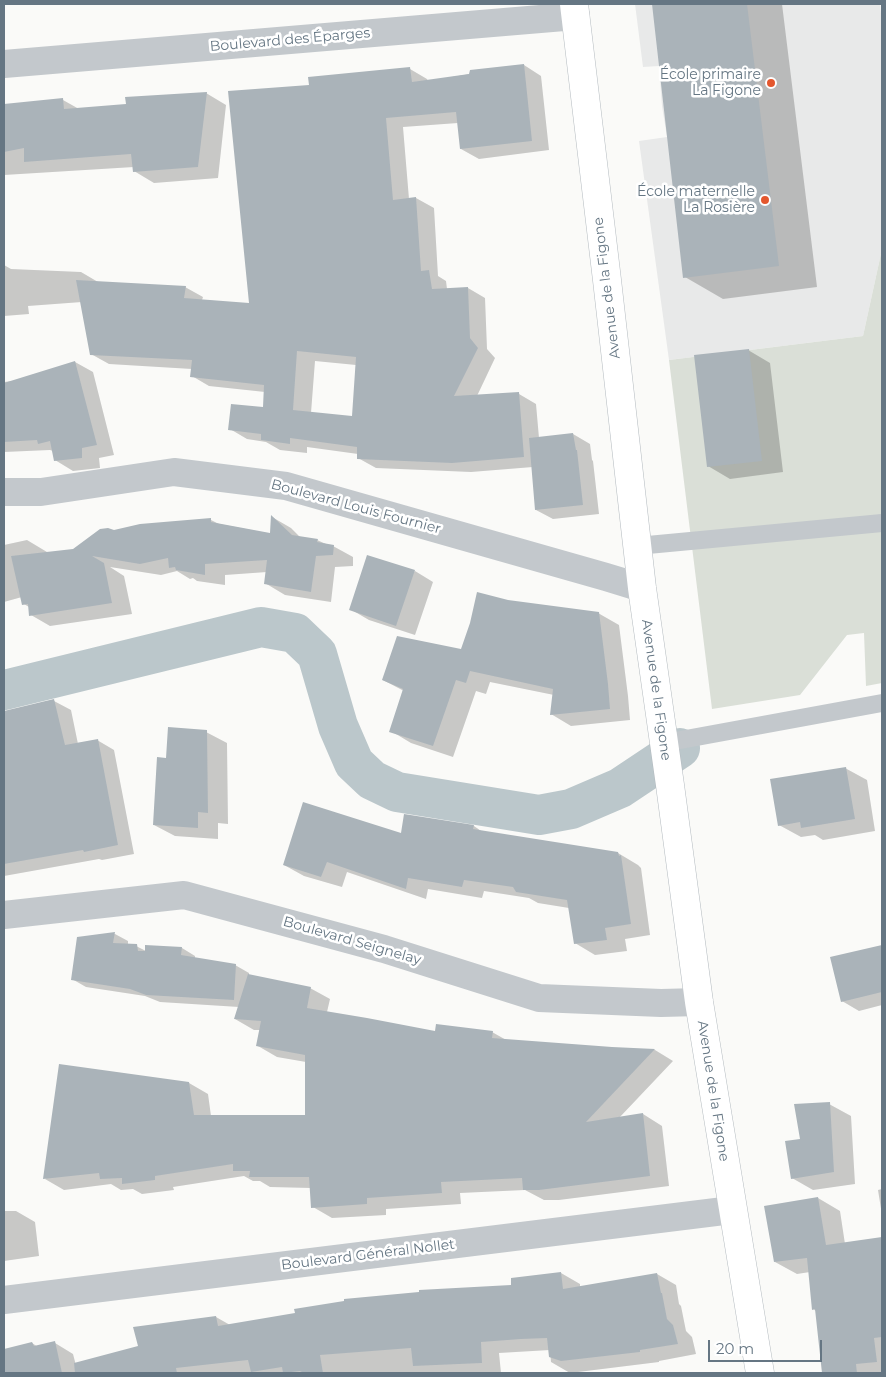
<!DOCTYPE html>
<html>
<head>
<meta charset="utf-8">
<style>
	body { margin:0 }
	#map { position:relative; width:886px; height:1377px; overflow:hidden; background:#fafaf8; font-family:Montserrat,sans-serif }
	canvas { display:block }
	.frame { position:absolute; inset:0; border:5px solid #657683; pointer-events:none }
	.scale { position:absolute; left:708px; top:1340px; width:114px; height:22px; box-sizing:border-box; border:2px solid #657683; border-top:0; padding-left:6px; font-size:15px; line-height:18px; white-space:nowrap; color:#657683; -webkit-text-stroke:4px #fff; paint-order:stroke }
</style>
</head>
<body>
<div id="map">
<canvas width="886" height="1377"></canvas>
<div class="frame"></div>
<div class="scale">20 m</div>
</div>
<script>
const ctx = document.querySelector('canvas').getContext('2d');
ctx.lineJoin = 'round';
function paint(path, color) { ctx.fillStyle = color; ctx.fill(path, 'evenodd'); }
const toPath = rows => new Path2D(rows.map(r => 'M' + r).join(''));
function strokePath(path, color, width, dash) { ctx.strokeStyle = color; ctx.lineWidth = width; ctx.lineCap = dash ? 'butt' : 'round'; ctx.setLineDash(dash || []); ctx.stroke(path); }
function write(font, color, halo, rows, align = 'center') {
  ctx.font = font + ' Montserrat,sans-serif'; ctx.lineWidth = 5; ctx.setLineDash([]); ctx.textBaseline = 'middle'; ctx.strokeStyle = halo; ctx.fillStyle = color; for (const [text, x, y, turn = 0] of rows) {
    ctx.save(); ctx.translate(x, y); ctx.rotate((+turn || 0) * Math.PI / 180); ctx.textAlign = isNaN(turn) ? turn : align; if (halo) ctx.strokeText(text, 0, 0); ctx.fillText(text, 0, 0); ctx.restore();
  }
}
paint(toPath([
	[635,4,880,4,882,23,882,249,863,336,669,360,639,141,667,137,662,106,659,66,643,67]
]), '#e8e9e9');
paint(toPath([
	[882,249,882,683,866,686,864,633,847,635,800,695,712,709,669,360,863,336]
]), '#dadfd7');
paint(toPath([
	[653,4,782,4,817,287,723,299,685,277],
	[524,65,541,76,549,150,479,159,461,149,458,123,403,127,409,199,416,198,434,208,438,276,446,281,447,289,468,288,485,298,487,349,495,358,477,396,519,394,536,404,539,438,573,434,590,444,592,460,593,461,599,514,553,519,536,510,533,467,471,472,376,468,358,458,358,454,307,447,307,453,280,450,266,442,247,439,230,429,264,408,265,392,209,386,192,376,192,369,109,364,91,354,82,302,28,306,29,314,4,316,4,265,11,269,81,272,98,282,185,287,203,297,202,300,250,304,310,86,410,69,427,79,428,81],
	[315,361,356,365,353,418,311,413],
	[206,93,226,105,218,178,154,183,134,171,134,167,4,175,4,105,63,100,79,109,128,105],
	[748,350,770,363,783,472,730,479,708,466],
	[75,362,93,372,114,455,99,458,100,468,73,471,55,460,53,451,50,450,4,452,4,382,13,381],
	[272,517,291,528,301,538,317,540,326,544,333,546,353,557,353,566,335,567,331,602,285,595,265,583,267,572,225,575,225,585,197,581,193,578,190,579,177,571,161,575,110,567,124,576,132,614,50,626,31,615,29,607,24,604,22,597,4,602,4,545,27,540,47,552,47,553,74,550,114,531,211,520,219,524,272,534],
	[415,571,433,582,415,635,369,620,350,609],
	[508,601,598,613,619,625,628,696,630,720,571,726,551,714,554,695,490,682,486,694,476,691,453,757,411,743,391,731,404,691,383,680,462,650],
	[54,701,71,710,78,744,97,740,114,750,134,854,102,860,99,859,4,876,4,713],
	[206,732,227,743,228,824,218,823,218,839,175,836,154,825,167,759],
	[845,768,867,780,875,831,823,840,815,835,801,837,779,825],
	[474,826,484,833,618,853,638,865,641,868,650,935,625,939,627,951,595,955,575,943,569,908,538,903,529,898,484,891,482,898,428,889,426,899,347,872,342,887,304,876,284,865,402,834],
	[115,934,128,941,128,945,136,946,146,951,182,948,195,956,195,959,235,965,249,973,249,976,310,988,330,999,327,1012,436,1033,492,1032,508,1041,611,1048,655,1050,673,1061,619,1118,643,1114,662,1126,669,1186,559,1200,544,1200,525,1190,460,1193,461,1204,386,1209,386,1215,332,1218,313,1207,311,1188,270,1187,260,1181,253,1181,244,1176,173,1187,174,1190,142,1194,133,1189,121,1190,111,1184,64,1190,45,1179,189,1083,208,1094,211,1116,306,1116,306,1062,277,1057,258,1046,260,1030,254,1030,235,1019,239,1007,160,1002,145,996,86,987,72,979,78,938],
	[882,946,882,1005,859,1011,842,1001,832,958],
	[829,1104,851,1116,855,1184,813,1190,792,1178,801,1140],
	[882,1189,882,1215,878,1190],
	[818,1198,840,1211,845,1244,879,1239,882,1240,882,1373,824,1373,816,1311,813,1309,810,1272,797,1274,775,1262],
	[4,1211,16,1211,35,1222,39,1256,4,1261],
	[561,1273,580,1284,580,1287,657,1274,676,1285,679,1304,681,1306,686,1331,692,1337,696,1354,659,1361,659,1362,570,1373,551,1362,550,1350,499,1353,501,1373,253,1373,253,1372,243,1373,110,1373,106,1356,139,1347,216,1317,230,1325,513,1286],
	[32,1343,38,1347,55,1343,73,1354,78,1373,4,1373,4,1350]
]), '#0003');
strokePath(toPath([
	[4,690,261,627,295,633,317,654,338,726,354,763,372,780,397,792,539,815,571,809,620,788,680,748]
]), '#bbc7cb', 40);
paint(toPath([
	[652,4,747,4,779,266,683,278],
	[524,64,532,141,460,149,456,112,386,118,393,200,416,197,421,271,429,270,432,289,468,287,470,338,478,348,454,396,519,392,524,457,452,463,357,459,357,447,290,438,290,444,261,440,261,434,228,430,231,404,263,407,264,385,190,377,192,360,90,355,76,280,186,286,184,298,249,303,228,91,309,85,308,77,410,67,412,82,469,74,470,70],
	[297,351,356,357,352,416,293,410],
	[207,92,198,167,133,172,131,154,24,162,24,148,4,152,4,104,63,98,64,109,126,104,125,97],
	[749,349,762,461,707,467,694,355],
	[75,361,97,445,82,448,82,458,54,461,50,441,38,444,37,440,4,442,4,383],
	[573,433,576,450,577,450,583,505,535,510,529,438],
	[271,515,292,535,318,539,317,542,334,545,333,555,316,556,311,592,264,584,267,560,205,564,205,575,176,570,175,567,169,568,168,558,140,564,92,556,104,563,112,603,29,616,28,604,22,605,11,556,73,549,100,529,108,528,114,530,140,524,211,518,211,522,270,533],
	[367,555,415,570,396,626,349,610],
	[477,592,508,600,599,612,608,684,610,709,550,715,553,689,470,671,466,683,456,680,433,746,389,732,403,689,382,680,397,636,461,649,470,623],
	[54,699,65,745,98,739,118,845,84,852,83,850,4,864,4,711],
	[168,727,207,730,208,813,198,812,198,828,153,825,157,757,166,758],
	[846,767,855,819,801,828,800,822,778,826,770,779],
	[303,802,401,833,404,814,474,825,473,829,618,852,619,856,621,855,631,924,605,928,607,940,574,944,567,900,516,892,513,887,464,880,462,887,408,878,406,889,327,862,321,877,283,865],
	[115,932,113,943,137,944,138,951,145,951,145,945,182,947,181,955,236,964,234,1000,146,995,130,989,71,980,77,937],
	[882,945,882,992,841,1002,830,957],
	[248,974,311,987,307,1008,367,1018,435,1031,436,1024,493,1031,492,1038,612,1047,655,1049,586,1122,643,1113,650,1176,539,1190,523,1190,522,1178,441,1182,442,1193,367,1198,367,1204,311,1208,309,1177,249,1177,250,1171,233,1171,233,1164,155,1176,155,1180,122,1184,122,1178,100,1179,99,1173,43,1179,59,1064,189,1082,194,1115,305,1115,305,1055,256,1046,261,1021,234,1019],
	[830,1102,834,1172,791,1179,785,1141,800,1139,794,1104],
	[818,1197,826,1245,882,1237,882,1337,874,1338,877,1362,856,1364,857,1373,822,1373,815,1309,812,1310,807,1258,774,1262,764,1206],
	[561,1272,563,1289,657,1273,661,1293,662,1293,667,1319,673,1325,678,1344,640,1350,640,1352,561,1361,549,1357,547,1338,521,1339,481,1342,482,1363,413,1366,411,1348,320,1355,323,1373,304,1373,300,1371,283,1373,282,1367,251,1372,248,1360,176,1368,177,1373,75,1373,74,1363,138,1346,133,1327,216,1316,218,1326,295,1313,294,1309,344,1301,344,1299,419,1292,419,1290,511,1285,511,1278],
	[55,1341,62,1373,4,1373,4,1349,32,1342,34,1346]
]), '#aab3b9');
const secondary = toPath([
	[574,4,607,280,642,588,670,785,699,1002,760,1373]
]);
strokePath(secondary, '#b3babf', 29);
strokePath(toPath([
	[637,546,882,523],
	[664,743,882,703]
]), '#c3c8cc', 18);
strokePath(toPath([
	[4,64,576,16],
	[4,492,41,492,174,472,286,486,606,577,642,588],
	[4,915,184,895,384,949,539,998,661,1003,699,1002],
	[4,1300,732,1210]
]), '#c3c8cc', 28);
strokePath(secondary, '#fff', 28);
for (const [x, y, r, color] of [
	[771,83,5,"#e4572e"],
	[765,200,5,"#e4572e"]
]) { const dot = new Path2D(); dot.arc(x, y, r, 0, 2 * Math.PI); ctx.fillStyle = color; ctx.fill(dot); strokePath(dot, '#fff', 2); }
write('14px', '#657683', '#fff', [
	["Boulevard des Éparges",290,40,-5],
	["Avenue de la Figone",607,288,-97],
	["Boulevard Louis Fournier",356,507,15],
	["Avenue de la Figone",656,690,82],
	["Boulevard Seignelay",352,941,16],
	["Avenue de la Figone",713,1091,81],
	["Boulevard Général Nollet",368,1255,-7]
]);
write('14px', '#657683', '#fff', [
	["École primaire",761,75],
	["La Figone",761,91],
	["École maternelle",755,192],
	["La Rosière",755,208]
], 'right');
</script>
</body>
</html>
